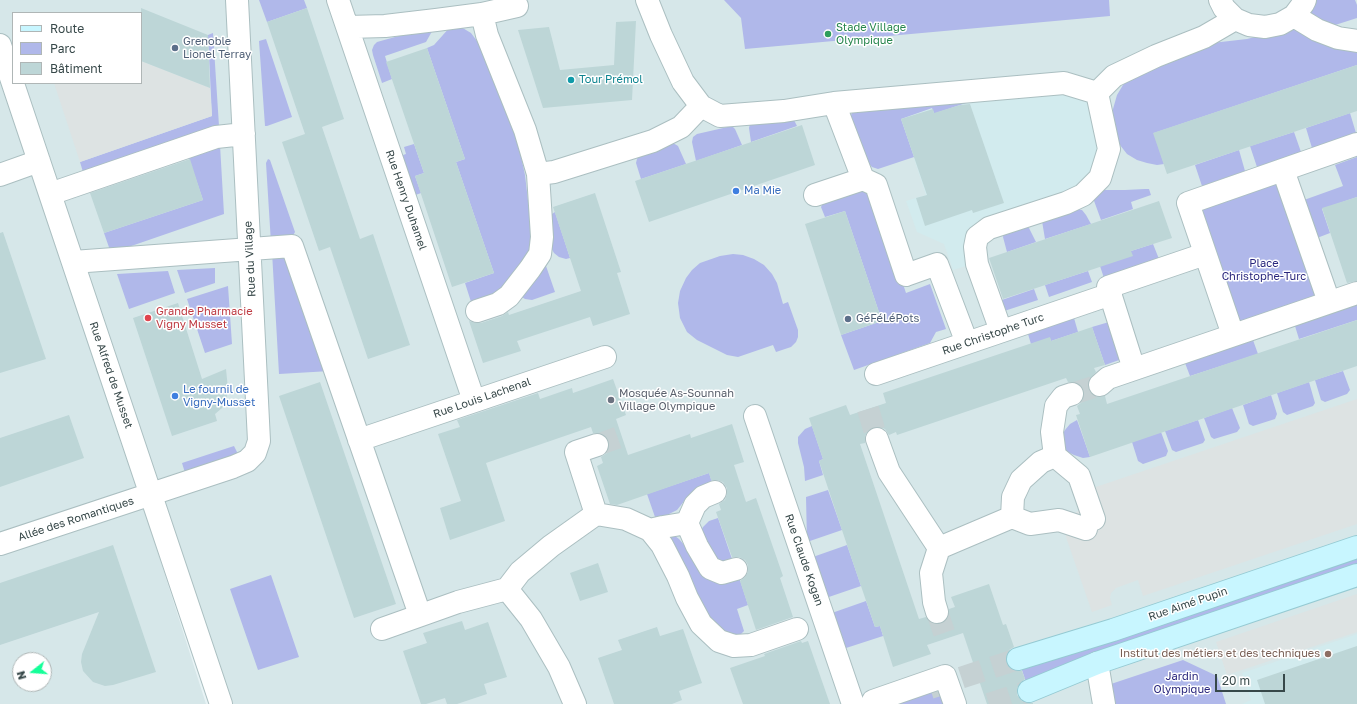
<!DOCTYPE html>
<html>
<head>
<meta charset="utf-8">
<style>
	body { margin:0 }
	#map { position:relative; width:1357px; height:704px; overflow:hidden; background:#e8f3f5; font-family:"Golos Text",sans-serif }
	canvas { display:block }
	.legend { position:absolute; left:12px; top:12px; width:130px; height:72px; box-sizing:border-box; background:#fff; border:1px solid #afb6b6; margin:0; padding:5px 7px; list-style:none; font-size:12px; color:#374849 }
	.legend li { display:flex; align-items:center; gap:8px; height:20px }
	.legend b { width:20px; border:1px solid #afb6b6 }
	.north { position:absolute; left:12px; top:652px; width:40px; height:40px; box-sizing:border-box; background:#fff; border:1px solid #afb6b6; border-radius:50%; rotate:253deg; font-size:11px; font-weight:700; line-height:16px; text-align:center; color:#374849 }
	.north::after { content:''; display:block; margin:auto; width:14px; height:18px; background:#15ff99; clip-path:polygon(50% 0,100% 100%,50% 72%,0 100%) }
	.scale { position:absolute; left:1215px; top:674px; width:70px; height:18px; box-sizing:border-box; border:2px solid #374849; border-top:0; padding-left:5px; font-size:12px; line-height:14px; white-space:nowrap; color:#374849; -webkit-text-stroke:3px #fff; paint-order:stroke }
</style>
</head>
<body>
<div id="map">
<canvas width="1357" height="704"></canvas>
<ul class="legend">
<li><b style="height:5px;background:#c8f6ff"></b>Route</li>
<li><b style="height:11px;background:#b0b8ea"></b>Parc</li>
<li><b style="height:11px;background:#bdd6d7"></b>Bâtiment</li>
</ul>
<div class="north">N</div>
<div class="scale">20 m</div>
</div>
<script>
const ctx = document.querySelector('canvas').getContext('2d');
ctx.lineJoin = 'round';
function paint(path, color) { ctx.fillStyle = color; ctx.fill(path, 'evenodd'); }
const toPath = rows => new Path2D(rows.map(r => 'M' + r).join(''));
function strokePath(path, color, width, dash) { ctx.strokeStyle = color; ctx.lineWidth = width; ctx.lineCap = dash ? 'butt' : 'round'; ctx.setLineDash(dash || []); ctx.stroke(path); }
function write(font, color, halo, rows, align = 'center') {
  ctx.font = font + ' "Golos Text",sans-serif'; ctx.lineWidth = 3; ctx.setLineDash([]); ctx.textBaseline = 'middle'; ctx.strokeStyle = halo; ctx.fillStyle = color; for (const [text, x, y, turn = 0] of rows) {
    ctx.save(); ctx.translate(x, y); ctx.rotate((+turn || 0) * Math.PI / 180); ctx.textAlign = isNaN(turn) ? turn : align; if (halo) ctx.strokeText(text, 0, 0); ctx.fillText(text, 0, 0); ctx.restore();
  }
}
paint(toPath([
	[0,0,1357,0,1357,704,233,704,17,83,141,83,141,13,13,13,13,70,0,33],
	[0,56,206,704,0,704],
	[20,660,44,660,44,684,20,684]
]), '#d6e7e9');
paint(toPath([
	[1058,91,1087,101,1097,119,1099,152,1091,172,1073,188,1054,197,981,218,968,233,969,265,953,270,944,244,917,232,906,201,926,195,901,119,933,108,967,97],
	[1357,634,1357,704,1242,704,1251,700,1242,673]
]), '#d2ebee');
paint(toPath([
	[259,0,304,0,307,8,267,22],
	[724,0,1109,0,1110,16,745,49,741,18],
	[1310,0,1355,0,1357,5,1357,18,1332,26,1310,15,1309,7],
	[435,26,426,42,385,56,392,79,382,83,373,55,372,50,374,45,377,42],
	[451,26,461,27,471,33,480,45,501,90,519,147,525,175,534,252,512,288,473,308,465,283,494,273,456,162,465,159,427,48,434,45],
	[1287,30,1301,30,1357,46,1357,65,1154,133,1164,164,1157,165,1147,163,1137,160,1127,154,1120,145,1116,134,1113,122,1113,109,1117,95,1123,85,1130,77,1212,43,1247,39,1274,32],
	[213,33,219,126,83,172,80,162,212,116,208,35],
	[266,39,292,117,267,126,265,126,259,41],
	[969,102,939,112,936,118,932,108,901,119,914,157,878,169,872,167,868,163,850,117,853,111],
	[1350,113,1356,133,1312,148,1306,128],
	[794,120,797,126,751,142,749,128,750,124],
	[732,126,735,129,742,145,696,161,692,142,693,137,697,134],
	[1294,132,1301,152,1257,167,1250,146],
	[673,143,678,146,686,164,641,179,636,163,637,159,640,154],
	[414,144,424,173,415,176,421,193,410,197,397,157,406,154,404,147],
	[220,145,224,214,111,253,104,233,203,200,188,156],
	[1239,150,1245,171,1202,186,1195,165],
	[1357,157,1357,197,1322,209,1330,233,1317,238,1304,200,1343,186,1335,165],
	[268,159,270,160,295,232,290,241,271,243,266,163],
	[1283,170,1329,302,1233,335,1188,203],
	[871,188,906,293,930,284,946,329,936,332,930,343,854,370,841,335,882,321,845,211,825,217,821,207,824,201],
	[1145,189,1149,189,1151,195,1131,202,1133,209,1101,220,1093,198,1100,190,1125,190],
	[1076,209,1082,210,1086,215,1091,224,1045,239,1042,221],
	[555,212,570,258,566,259,559,257,554,253,549,244,549,216],
	[1025,225,1029,228,1036,242,1007,252,1003,237,1004,233],
	[1153,244,1159,259,1104,278,1100,266,1131,251],
	[289,251,330,371,279,374,272,252],
	[733,254,743,255,754,259,764,265,772,274,777,283,783,304,788,302,798,330,798,337,796,342,791,347,776,352,773,345,738,357,727,355,697,340,687,332,680,318,678,303,680,291,686,278,692,270,700,263,720,256],
	[542,263,546,266,555,292,532,300,525,299,522,297],
	[215,268,215,283,185,293,177,270],
	[168,271,175,293,129,309,117,274],
	[1088,271,1092,282,1049,297,1045,285],
	[228,286,232,344,205,353,187,299],
	[1034,289,1038,300,998,313,999,301],
	[1357,305,1357,320,1299,339,1295,326],
	[1074,318,1078,332,1051,341,1050,338,1031,344,1028,334],
	[1109,322,1122,359,1105,365,1092,327],
	[1253,340,1258,354,1190,376,1185,363],
	[1343,371,1350,390,1347,394,1325,402,1321,400,1315,380],
	[1309,382,1315,403,1313,406,1287,415,1283,412,1277,393],
	[1271,395,1277,414,1275,419,1253,426,1249,424,1243,405],
	[1232,408,1240,428,1237,432,1214,439,1211,437,1204,418],
	[1077,420,1090,457,1083,458,1074,455,1066,451,1060,444,1060,438,1065,430,1070,424],
	[1198,420,1205,440,1203,443,1176,452,1172,450,1165,431],
	[812,426,823,459,819,461,823,475,805,481,804,467,798,443,798,437,805,429],
	[1161,432,1168,451,1166,456,1143,464,1138,461,1132,442],
	[234,446,237,452,236,458,186,476,182,463],
	[709,473,713,485,695,492,685,500,677,510,667,515,655,517,647,494],
	[828,490,842,530,807,542,806,497],
	[718,518,733,562,729,563,710,558,700,532,703,527,709,521],
	[670,535,675,536,679,539,691,553,739,577,748,605,737,609,744,631,740,635,730,635,706,620,666,538],
	[847,545,861,586,823,599,810,558],
	[1357,558,1357,565,1026,682,1021,667],
	[271,575,299,657,258,670,230,589],
	[866,601,875,627,880,626,883,636,843,649,829,614],
	[1183,660,1217,676,1226,704,1112,704,1111,684],
	[945,676,955,704,874,704]
]), '#b0b8ea');
paint(toPath([
	[141,61,210,88,212,116,80,162,54,83,141,83],
	[1357,399,1357,524,1143,596,1138,580,1116,588,1111,593,1110,598,1112,605,1092,612,1067,540,1064,529,1070,517,1078,511,1090,507,1084,491],
	[1357,594,1357,632,1227,675,1216,642]
]), '#dde3e3');
paint(toPath([
	[141,8,208,35,210,88,141,61],
	[307,8,344,119,322,127,360,239,373,234,410,345,368,359,330,247,319,251,282,142,305,134,267,22],
	[636,21,632,100,543,108,518,30,549,27,560,70,614,65,616,22],
	[427,48,465,159,456,162,494,273,452,287,415,176,424,173,386,62],
	[1357,65,1357,111,1167,174,1153,133],
	[970,104,1004,203,973,213,972,210,925,226,916,198,927,195,901,119,933,109,934,113,960,105],
	[802,125,815,165,649,222,635,181],
	[190,159,203,200,104,233,90,193],
	[595,193,621,272,617,273,630,314,593,326,590,317,517,341,521,351,483,363,469,321,475,323,481,323,502,316,508,312,509,315,581,291,553,207],
	[1357,197,1357,281,1347,283,1322,208],
	[1159,201,1172,238,1131,251,1133,256,1003,299,989,258],
	[845,211,882,321,841,335,805,224],
	[3,232,46,359,0,373,0,233],
	[178,303,202,379,226,369,228,389,226,401,222,408,215,414,217,421,172,436,133,318],
	[1357,320,1357,366,1090,457,1076,415,1080,414,1077,406,1082,402,1084,397,1084,390,1080,384,1074,382,1068,382,1066,378,897,435,896,432,889,435,885,429,879,427,872,427,868,431,865,436,865,443,860,444,919,619,926,617,929,621,934,624,941,624,946,620,949,615,949,609,955,607,951,597,989,584,1003,625,1006,624,1014,647,1009,650,1006,656,1006,663,1009,668,1015,671,1022,671,1025,679,1019,684,1017,689,1017,695,1022,701,1027,703,1033,703,1033,704,987,704,963,633,927,645,931,654,893,667,880,626,875,627,847,545,819,461,823,459,809,418,846,405,850,415,886,403,883,393,1050,337,1051,341,1092,327,1105,365,1094,368,1096,372,1088,381,1088,388,1090,393,1096,397,1105,396,1107,404],
	[613,379,626,415,616,419,628,455,690,434,691,438,732,424,744,462,734,465,746,502,756,498,783,576,780,578,793,617,756,630,740,581,745,577,748,572,748,565,745,560,739,557,732,557,716,512,721,510,719,504,725,500,727,494,727,488,723,482,717,480,711,480,709,473,617,505,610,504,597,466,603,463,601,457,607,453,609,448,609,441,605,435,599,433,593,433,591,427,486,463,505,521,450,540,440,508,461,501,438,434,460,427,457,420,538,393,540,399,572,388,573,393],
	[320,382,396,604,354,618,279,396],
	[69,415,84,458,0,487,0,438],
	[113,545,156,672,113,685,105,686,93,682,83,671,81,662,82,654,99,612,0,645,0,583],
	[598,563,608,592,580,601,570,573],
	[462,621,465,630,488,622,507,677,484,684,487,694,457,704,447,704,445,698,426,704,421,704,403,651,427,643,423,633],
	[657,627,660,636,683,629,702,683,679,691,682,700,672,704,614,704,598,658,622,650,618,640],
	[801,641,802,643,808,641,830,704,743,704,730,668,765,656,764,654],
	[1357,646,1357,704,1265,704,1257,680]
]), '#bdd6d7');
strokePath(toPath([
	[1072,394,1100,385],
	[868,409,877,439],
	[597,445,622,436],
	[937,612,946,638]
]), '#c5d1d3', 22, [22, 11]);
strokePath(toPath([
	[930,688,1018,659],
	[989,704,1029,691]
]), '#c5d1d3', 22, [22, 11]);
const street = toPath([
	[338,0,474,401],
	[647,0,661,35,683,82,701,106,720,116,784,111,834,103,1064,83,1097,93,1114,76,1156,56,1204,37,1235,19],
	[1220,0,1224,8,1235,19,1249,25,1265,27,1280,24,1294,16,1303,4,1305,0],
	[1294,16,1317,30,1338,38,1357,41],
	[348,27,385,26,436,20,482,14,517,6],
	[0,45,221,704],
	[834,103,863,179,876,185,906,275,937,264,967,343],
	[1283,170,1329,302],
	[538,174,554,172,653,141,681,127,701,106],
	[0,175,39,161],
	[50,194,216,137,244,134],
	[815,195,863,179],
	[73,262,292,246,420,615],
	[477,311,498,304,509,296,530,269,540,254,542,237,538,174,525,130,487,35,482,14],
	[1001,331,977,264,975,247,977,237,989,228,1066,203,1083,195,1100,178,1109,149,1097,93],
	[1233,335,1188,203,1357,144],
	[1134,369,1108,287,1205,254],
	[876,374,1111,294],
	[1100,385,1108,378,1357,293],
	[755,416,853,704],
	[877,439,889,472,939,548],
	[359,440,605,357],
	[597,445,576,452,596,514,626,519,650,530,663,527,687,523,695,505,703,497,715,492],
	[1055,456,1052,432,1056,406,1063,397,1072,394],
	[1012,517,1013,497,1021,480,1041,462,1055,456,1079,476,1094,519],
	[687,523,697,546,710,568,722,573,736,569],
	[650,530,662,545,678,576,687,598,701,624,719,641,734,646,751,645,797,629],
	[0,544,233,467,247,461,255,453,259,441,237,0],
	[507,589,531,619,559,667,575,704],
	[937,612,934,602,931,573,939,548,1012,517,1030,524,1059,520,1086,529],
	[382,629,458,602,507,589,520,572,551,546,596,514],
	[1097,663,1104,704],
	[874,704,873,701,945,676,955,704]
]);
const secondary = toPath([
	[1018,659,1113,630,1357,547],
	[1029,691,1097,663,1357,575]
]);
strokePath(street, '#abbfc1', 24);
strokePath(secondary, '#95cad3', 24);
strokePath(street, '#fff', 22);
strokePath(secondary, '#c8f6ff', 22);
for (const [x, y, r, color] of [
	[828,34,4,"#2e9e5b"],
	[175,48,4,"#5c6f8a"],
	[571,80,4,"#0f9aa8"],
	[736,191,4,"#3f7fe0"],
	[148,318,4,"#e0444e"],
	[848,319,4,"#5c6f8a"],
	[175,396,4,"#3f7fe0"],
	[611,400,4,"#6b7280"],
	[1328,654,4,"#8d6e63"]
]) { const dot = new Path2D(); dot.arc(x, y, r, 0, 2 * Math.PI); ctx.fillStyle = color; ctx.fill(dot); strokePath(dot, '#fff', 1.5); }
write('11px', '#27864d', '#fff', [
	["Stade Village",836,28],
	["Olympique",836,41]
], 'left');
write('11px', '#4e5e75', '#fff', [
	["Grenoble",183,42],
	["Lionel Terray",183,55],
	["GéFéLéPots",856,319]
], 'left');
write('11px', '#0d838f', '#fff', [
	["Tour Prémol",579,80]
], 'left');
write('11px', '#366cbe', '#fff', [
	["Ma Mie",744,191],
	["Le fournil de",183,390],
	["Vigny-Musset",183,403]
], 'left');
write('11px', '#374849', '#fff', [
	["Rue Henry Duhamel",406,200,71],
	["Rue du Village",250,259,-93],
	["Rue Christophe Turc",993,334,-19],
	["Rue Alfred de Musset",111,375,71],
	["Rue Louis Lachenal",482,398,-19],
	["Allée des Romantiques",76,519,-18],
	["Rue Claude Kogan",804,560,71],
	["Rue Aimé Pupin",1188,604,-19]
]);
write('11px', '#2a277d', '#fff', [
	["Place",1264,264],
	["Christophe-Turc",1264,277],
	["Jardin",1182,677],
	["Olympique",1182,690]
]);
write('11px', '#be3a42', '#fff', [
	["Grande Pharmacie",156,312],
	["Vigny Musset",156,325]
], 'left');
write('11px', '#5b616d', '#fff', [
	["Mosquée As-Sounnah",619,394],
	["Village Olympique",619,407]
], 'left');
write('11px', '#785e54', '#fff', [
	["Institut des métiers et des techniques",1320,654]
], 'right');
</script>
</body>
</html>
